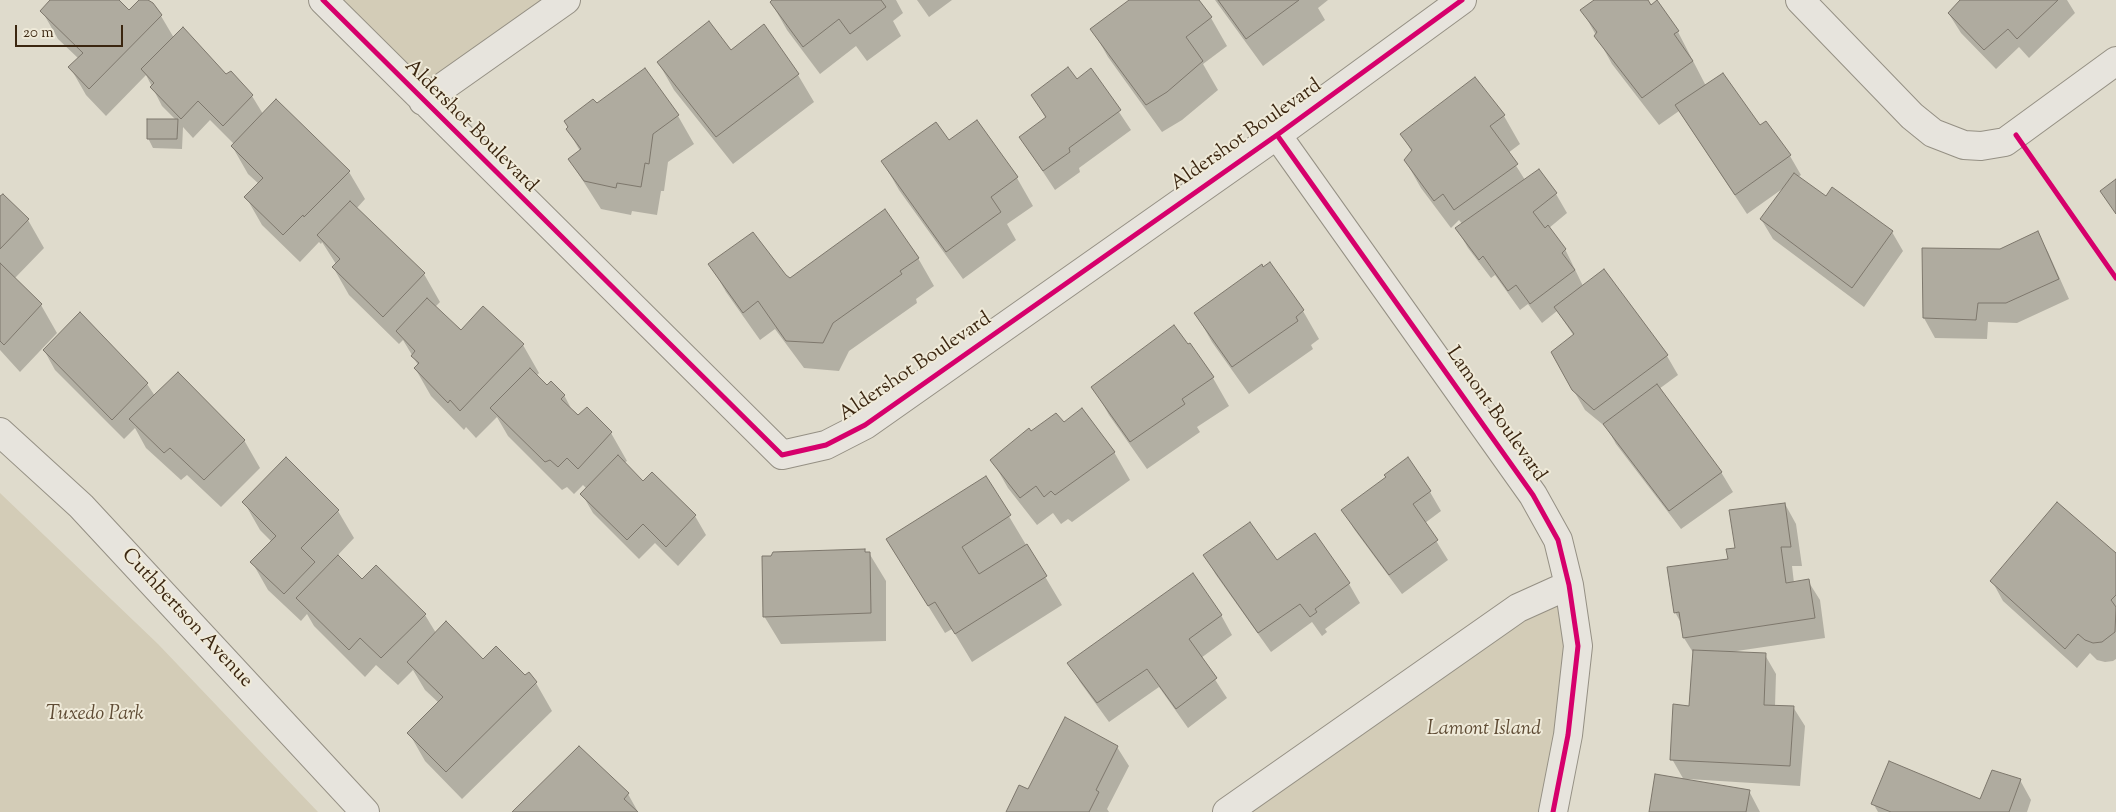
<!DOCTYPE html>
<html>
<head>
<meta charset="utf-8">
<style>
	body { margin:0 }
	#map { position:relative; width:2116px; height:812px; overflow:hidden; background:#dfdbcc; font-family:"Sorts Mill Goudy",serif }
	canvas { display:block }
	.scale { position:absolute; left:15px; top:25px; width:108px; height:22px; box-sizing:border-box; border:2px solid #3b2610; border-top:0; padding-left:6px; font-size:15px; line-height:18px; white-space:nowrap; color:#3b2610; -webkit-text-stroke:4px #efead9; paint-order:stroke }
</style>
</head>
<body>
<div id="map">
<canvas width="2116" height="812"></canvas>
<div class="scale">20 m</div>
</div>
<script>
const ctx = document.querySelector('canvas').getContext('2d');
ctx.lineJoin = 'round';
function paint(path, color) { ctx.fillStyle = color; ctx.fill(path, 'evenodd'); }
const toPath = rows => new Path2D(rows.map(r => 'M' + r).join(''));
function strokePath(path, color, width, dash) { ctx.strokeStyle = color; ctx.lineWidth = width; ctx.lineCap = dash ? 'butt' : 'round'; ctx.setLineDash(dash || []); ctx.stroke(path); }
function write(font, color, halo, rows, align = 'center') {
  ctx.font = font + ' "Sorts Mill Goudy",serif'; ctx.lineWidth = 4; ctx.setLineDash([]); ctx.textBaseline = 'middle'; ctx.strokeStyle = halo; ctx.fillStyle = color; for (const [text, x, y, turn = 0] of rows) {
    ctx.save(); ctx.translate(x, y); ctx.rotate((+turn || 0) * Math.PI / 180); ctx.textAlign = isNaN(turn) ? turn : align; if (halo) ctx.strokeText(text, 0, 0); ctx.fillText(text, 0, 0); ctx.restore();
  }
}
paint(toPath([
	[323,0,566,0,423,101],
	[0,493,158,644,318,812,0,812],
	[1569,585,1553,812,1227,812]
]), '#d3ccb7');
paint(toPath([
	[52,0,118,0,130,11,141,0,146,0,161,16,174,38,226,76,230,72,252,96,263,114,349,172,365,199,356,209,424,274,440,302,435,307,461,332,483,308,523,345,539,373,536,376,547,387,564,395,574,414,611,433,627,461,624,463,643,483,695,516,706,535,678,566,655,543,639,559,593,513,582,494,587,489,583,485,574,494,567,487,562,490,508,436,497,417,476,438,466,427,464,430,431,396,415,368,418,365,403,340,399,344,349,295,333,267,336,264,322,242,321,244,319,242,300,262,262,225,246,197,259,184,248,174,232,146,234,144,210,120,193,138,183,127,182,149,153,148,148,138,176,120,162,106,146,75,106,116,86,95,70,67,79,59,58,39,42,11],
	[774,0,896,0,903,13,893,21,901,36,867,61,856,46,820,74,787,30,771,2],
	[917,0,952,0,929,17],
	[1131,0,1198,0,1211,18,1227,46,1203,64,1218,90,1182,120,1162,132,1108,57,1092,29],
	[1215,0,1328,0,1318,8,1325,20,1263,66],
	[1596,0,1647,0,1678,32,1706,86,1759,127,1766,122,1790,156,1801,175,1798,177,1827,197,1892,232,1903,251,1864,307,1773,239,1761,219,1785,187,1747,214,1679,111,1659,125,1612,64,1582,10],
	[1959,0,2067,0,2075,13,2029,58,2019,47,1996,69,1961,33,1949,14,1960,3],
	[764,25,798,75,814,102,733,164,674,90,658,62,731,51],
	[645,69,678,116,694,144,668,162,664,191,661,191,657,215,632,211,631,215,601,209,569,159,580,151,568,130,596,105],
	[1091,70,1131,130,1079,168,1080,172,1055,190,1020,137,1046,119,1033,95,1076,80],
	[1475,79,1504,116,1520,144,1508,153,1525,180,1538,171,1556,194,1567,213,1549,228,1565,249,1583,286,1604,271,1667,356,1678,375,1659,389,1721,472,1733,492,1681,529,1616,444,1607,428,1585,410,1552,353,1574,336,1557,311,1542,323,1528,304,1520,310,1495,275,1491,278,1468,248,1457,229,1463,225,1459,220,1451,228,1421,188,1405,160,1412,152,1402,135],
	[977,122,1017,178,1033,206,1007,224,1016,240,963,279,899,190,883,162,948,141],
	[0,198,28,220,44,248,14,279,41,305,57,333,20,372,0,350],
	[2037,232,2048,252,2069,299,2017,323,1988,322,1987,339,1935,338,1924,318,1924,249,2000,250],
	[918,258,934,286,916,299,917,303,849,351,839,371,804,368,775,329,760,340,726,292,710,264,785,276,790,279],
	[1303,311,1319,339,1311,345,1313,349,1249,394,1212,342,1196,314],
	[1190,345,1213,378,1229,406,1197,427,1200,432,1147,469,1109,415,1093,387],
	[44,350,147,384,155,396,244,440,260,468,221,507,187,475,181,480,146,448,135,428,124,439,55,370],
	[1063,424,1114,452,1130,480,1072,522,1068,519,1061,524,1053,513,1037,525,1008,488,992,460,1031,432],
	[986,478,1062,605,972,662,952,629,945,633,887,540],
	[1430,492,1441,511,1425,523,1448,560,1402,594,1354,529,1343,510],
	[244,502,338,511,354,538,337,556,362,581,425,615,436,633,483,661,525,676,528,674,536,683,552,711,462,799,425,761,409,733,439,703,425,690,413,670,398,685,376,665,365,677,314,626,307,614,301,621,268,590,252,562,272,542,260,530],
	[1785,504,1796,524,1802,566,1792,566,1794,583,1808,581,1820,600,1825,638,1730,652,1765,655,1776,674,1775,706,1793,707,1805,726,1800,786,1688,779,1688,781,1749,791,1760,812,1650,812,1684,780,1672,759,1690,707,1694,654,1684,638,1682,625,1675,612,1730,560,1736,549],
	[864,550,866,553,869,553,886,581,886,641,781,644,764,616],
	[2116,555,2116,659,2113,661,2105,662,2097,660,2090,653,2077,668,2003,601,1992,581],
	[1205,556,1277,562,1349,584,1360,603,1325,629,1327,632,1322,636,1312,622,1271,652,1216,575],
	[1221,615,1232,635,1201,658,1227,698,1188,728,1159,687,1109,722,1080,682,1069,663],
	[1117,747,1129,766,1107,809,1109,812,1007,812,1029,791],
	[2020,780,2031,800,2027,812,1878,812,1873,803,1981,801],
	[628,794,638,812,513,812]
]), '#0003');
const building = toPath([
	[50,0,119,0,129,10,139,0,148,0,153,3,162,15,89,89,68,67,83,53,40,11,50,0],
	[772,0,881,0,886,7,850,34,839,19,803,47,770,2,772,0],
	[1129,0,1199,0,1212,17,1186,37,1203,61,1167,92,1146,105,1090,29,1129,0],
	[1218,0,1299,0,1246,39,1218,0],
	[1594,0,1648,0,1651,5,1657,0,1679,31,1674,34,1693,61,1642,98,1594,36,1597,32,1580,10,1594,0],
	[1960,0,2058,0,2017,39,2008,29,1984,50,1948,13,1960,0],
	[709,21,731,50,764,24,799,74,716,137,657,62,709,21],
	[183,27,226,74,231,71,253,95,223,126,198,101,181,119,150,87,154,83,141,69,183,27],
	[1068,67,1077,79,1091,68,1121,110,1069,148,1070,152,1043,171,1019,137,1046,117,1031,95,1068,67],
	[645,68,679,115,653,134,649,164,645,163,641,187,617,183,616,188,584,181,568,159,581,149,566,129,568,127,564,121,593,99,597,103,645,68],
	[1723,73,1760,125,1766,121,1791,155,1735,195,1675,105,1723,73],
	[1475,77,1505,115,1490,126,1518,164,1454,210,1443,194,1434,201,1404,160,1412,150,1400,134,1475,77],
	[276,99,350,171,304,217,303,215,283,235,244,197,263,178,231,146,276,99],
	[147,119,178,119,177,139,147,139,147,119],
	[977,120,1018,177,991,197,1001,212,946,252,881,161,936,122,949,140,977,120],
	[1539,169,1557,193,1533,212,1545,228,1548,225,1566,249,1562,253,1575,270,1530,304,1516,285,1508,291,1483,256,1479,260,1455,228,1539,169],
	[1794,173,1826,196,1832,187,1893,231,1852,288,1760,219,1794,173],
	[2116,179,2116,214,2100,191,2116,179],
	[3,194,29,219,0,249,0,196,3,194],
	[350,201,425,273,383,317,332,267,340,259,317,235,350,201],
	[885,209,919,258,900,271,902,274,833,323,823,343,786,341,758,301,743,313,708,264,753,232,786,275,790,278,885,209],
	[2038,231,2059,279,2006,303,1978,303,1976,320,1923,318,1922,248,2000,249,2038,231],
	[1270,262,1304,310,1296,317,1298,321,1232,367,1194,313,1262,264,1263,267,1270,262],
	[0,263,42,304,4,345,0,341,0,263],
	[1604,269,1668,355,1594,410,1572,390,1551,352,1574,334,1554,307,1604,269],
	[427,298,461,330,483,306,524,344,460,411,450,400,448,403,414,368,419,363,411,356,415,351,396,331,427,298],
	[80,312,148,383,112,420,43,350,80,312],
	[1174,325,1188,344,1190,343,1214,377,1182,399,1185,404,1130,442,1091,387,1174,325],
	[530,368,547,385,551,381,565,395,561,399,578,415,587,407,612,432,578,469,567,458,558,467,550,460,545,462,490,408,530,368],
	[178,372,245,440,204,480,170,448,164,453,129,419,178,372],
	[1657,384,1722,472,1669,511,1603,424,1657,384],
	[1082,408,1115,452,1055,495,1051,491,1044,497,1036,486,1020,498,990,460,1029,428,1031,431,1056,413,1064,422,1082,408],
	[618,455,643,481,652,472,696,515,666,547,643,524,627,540,580,494,618,455],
	[286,457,339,510,301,548,315,562,284,594,250,562,276,536,242,502,286,457],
	[1408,457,1431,491,1413,504,1438,540,1389,575,1341,510,1386,477,1384,475,1408,457],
	[986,476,1011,515,962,547,979,574,1027,544,1047,576,955,634,935,602,928,606,886,539,986,476],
	[2057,502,2116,553,2116,595,2111,600,2116,607,2115,632,2102,642,2093,643,2085,640,2078,634,2065,649,1990,581,2057,502],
	[1785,503,1791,547,1781,547,1786,583,1809,579,1815,618,1683,638,1679,612,1674,613,1667,567,1728,559,1726,549,1735,548,1729,510,1785,503],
	[1250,522,1277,560,1315,533,1350,583,1315,609,1317,612,1310,617,1300,604,1258,633,1203,555,1250,522],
	[865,549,865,552,870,552,871,613,763,617,762,556,771,556,773,552,865,549],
	[338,555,362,579,376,565,426,614,381,658,360,638,349,650,296,598,338,555],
	[1193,573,1222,615,1189,639,1217,678,1176,709,1147,669,1097,703,1067,663,1193,573],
	[446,621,483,659,496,646,525,675,529,672,537,682,446,772,407,733,443,697,407,662,446,621],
	[1693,650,1766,653,1764,705,1794,706,1790,766,1670,760,1673,704,1689,706,1693,650],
	[1065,717,1118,746,1096,790,1099,792,1089,812,1006,812,1019,785,1028,789,1065,717],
	[579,746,629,793,624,799,638,812,512,812,579,746],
	[1889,761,1980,799,1992,770,2021,779,2009,812,1891,812,1871,804,1889,761],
	[1655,774,1750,790,1746,812,1649,812,1655,774]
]);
paint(building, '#afab9f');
strokePath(building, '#7d776c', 1);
const minor = toPath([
	[323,0,782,455,826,445,865,425,1277,135,1462,0],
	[1800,0,1912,116,1933,133,1964,145,1981,146,2005,142,2116,61],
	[423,101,566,0],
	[1277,135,1533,495,1558,540,1569,585,1578,646,1568,735,1553,812],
	[0,432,81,506,365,812],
	[1227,812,1518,608,1569,585]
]);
strokePath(minor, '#959084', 30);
strokePath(minor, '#e7e4dd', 28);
strokePath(toPath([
	[323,0,782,455,826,445,865,425,1277,135,1462,0],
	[1277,135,1533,495,1558,540,1569,585,1578,646,1568,735,1553,812],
	[2016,135,2116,278]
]), '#d6006c', 5);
write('20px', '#3b2610', '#efead9', [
	["Aldershot Boulevard",470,127,45],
	["Aldershot Boulevard",1247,136,-35],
	["Aldershot Boulevard",916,368,-34],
	["Lamont Boulevard",1495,415,55],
	["Cuthbertson Avenue",186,619,47]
]);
write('italic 20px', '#5f4c35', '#efead9', [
	["Tuxedo Park",95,716],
	["Lamont Island",1484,731]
]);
</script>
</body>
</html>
